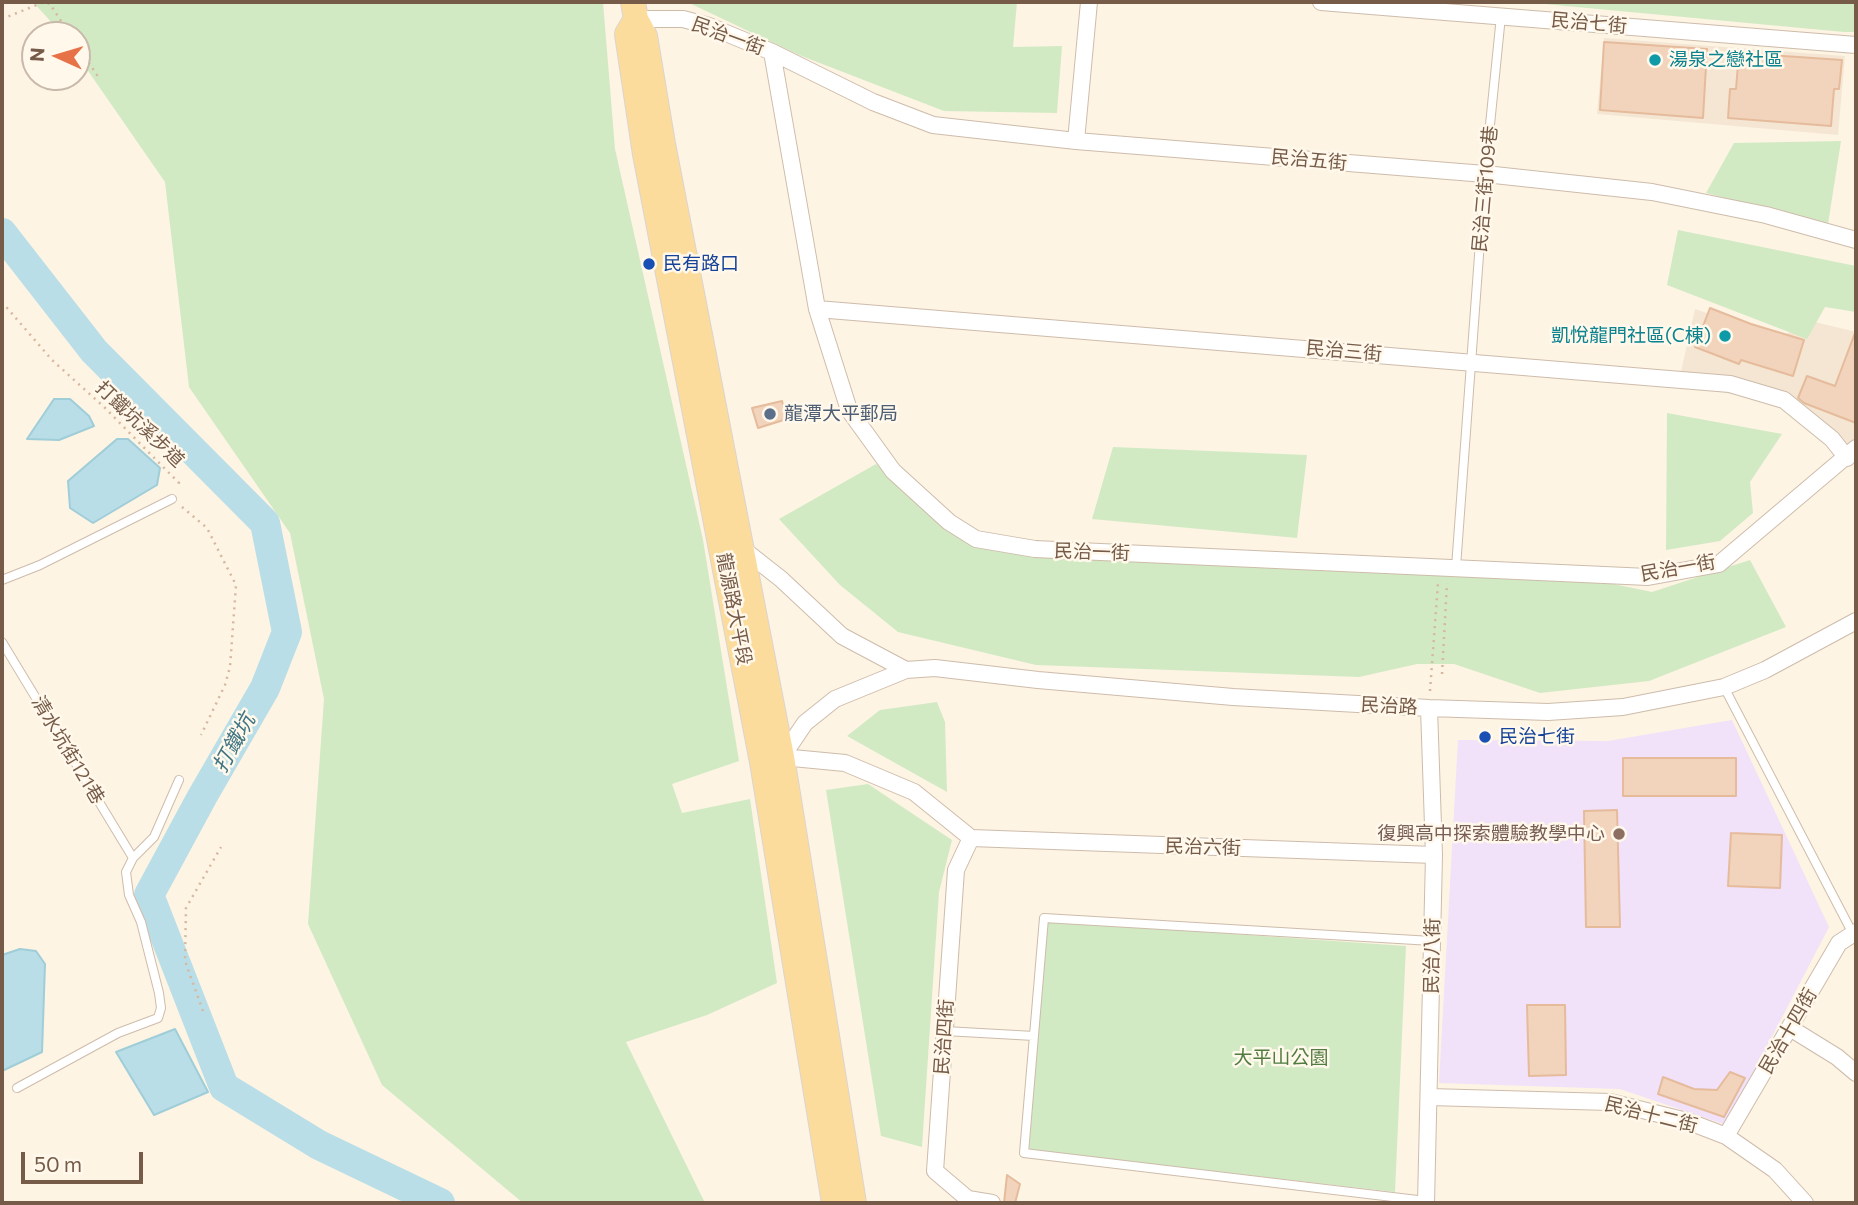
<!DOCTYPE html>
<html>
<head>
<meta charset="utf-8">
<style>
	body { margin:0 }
	#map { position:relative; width:1858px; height:1205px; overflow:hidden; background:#fdf4e4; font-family:Commissioner,sans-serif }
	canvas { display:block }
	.frame { position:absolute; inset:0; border:4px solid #765b49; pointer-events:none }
	.north { position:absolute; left:21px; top:21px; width:70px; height:70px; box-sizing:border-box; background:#fff8eb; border:2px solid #c8b9aa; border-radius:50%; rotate:274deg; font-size:19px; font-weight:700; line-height:28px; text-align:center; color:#765b49 }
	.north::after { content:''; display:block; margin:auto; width:24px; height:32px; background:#e87248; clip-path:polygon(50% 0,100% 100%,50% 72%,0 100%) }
	.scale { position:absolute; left:21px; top:1152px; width:122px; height:32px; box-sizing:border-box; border:4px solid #765b49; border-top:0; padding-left:9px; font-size:21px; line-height:24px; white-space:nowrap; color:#765b49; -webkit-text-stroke:5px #fff8eb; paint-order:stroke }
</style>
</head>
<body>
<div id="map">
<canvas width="1858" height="1205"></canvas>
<div class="frame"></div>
<div class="north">N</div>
<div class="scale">50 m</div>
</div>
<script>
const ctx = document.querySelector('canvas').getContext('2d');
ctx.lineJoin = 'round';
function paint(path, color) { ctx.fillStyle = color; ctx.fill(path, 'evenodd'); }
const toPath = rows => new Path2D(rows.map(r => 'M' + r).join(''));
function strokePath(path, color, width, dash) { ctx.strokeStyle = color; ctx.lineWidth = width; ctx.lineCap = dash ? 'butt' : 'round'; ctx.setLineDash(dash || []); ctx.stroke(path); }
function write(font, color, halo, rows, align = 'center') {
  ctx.font = font + ' Commissioner,"Noto Sans TC",sans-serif'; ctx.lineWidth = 5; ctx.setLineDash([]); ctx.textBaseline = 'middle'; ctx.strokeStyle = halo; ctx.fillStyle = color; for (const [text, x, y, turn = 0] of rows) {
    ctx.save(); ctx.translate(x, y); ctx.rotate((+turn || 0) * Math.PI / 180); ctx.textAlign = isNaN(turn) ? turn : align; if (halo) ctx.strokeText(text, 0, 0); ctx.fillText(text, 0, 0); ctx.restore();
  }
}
paint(toPath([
	[1604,38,1845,56,1838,135,1597,114],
	[1695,309,1778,337,1815,322,1856,332,1856,453,1823,435,1784,406,1738,395,1678,385]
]), '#f4e6d3');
paint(toPath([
	[1732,720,1829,927,1726,1125,1620,1089,1439,1083,1458,740,1608,741]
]), '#f1e1f9');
paint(toPath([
	[33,2,603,2,615,149,703,540,739,761,672,784,682,813,750,799,777,983,707,1015,626,1042,705,1203,523,1203,382,1085,308,924,324,699,290,533,189,387,165,182,77,55,77,35,63,35],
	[687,2,1017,2,1013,47,1062,46,1057,113,944,111,799,55],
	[1523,2,1856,2,1856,32,1844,32],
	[1841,141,1828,224,1706,193,1734,143],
	[1678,230,1856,266,1856,312,1825,307,1807,339,1667,285],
	[1667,413,1782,434,1750,482,1753,513,1720,541,1666,550],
	[1113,447,1307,455,1297,538,1092,519],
	[876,464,961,535,1160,558,1429,575,1604,582,1652,592,1750,560,1786,627,1649,681,1540,693,1454,664,1417,664,1359,677,1036,665,898,632,840,585,779,519],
	[937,702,945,722,947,792,847,736,880,710],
	[868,784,952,840,939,892,922,1147,881,1136,826,790],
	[1047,921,1406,946,1395,1192,1029,1150]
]), '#d1eac3');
const water = toPath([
	[54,399,70,399,89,416,94,426,59,440,27,439,54,399],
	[117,439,128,439,160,468,157,485,93,523,70,508,68,481,117,439],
	[20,949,36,951,45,964,42,1052,2,1071,2,955,20,949],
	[175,1029,208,1092,154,1115,116,1052,175,1029]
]);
paint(water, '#b9dee7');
strokePath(water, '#9fcdd8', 2);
strokePath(toPath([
	[2,233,94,351,265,523,287,632,265,688,202,797,149,895,224,1087,319,1145,440,1203]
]), '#b9dee7', 30);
const building = toPath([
	[1604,42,1707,49,1703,118,1600,110,1604,42],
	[1739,53,1842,60,1839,89,1834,89,1831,126,1728,118,1730,89,1736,89,1739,53],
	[1710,308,1751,324,1804,340,1793,376,1741,360,1739,364,1695,347,1710,308],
	[1855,333,1856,334,1856,423,1804,403,1798,398,1807,376,1835,386,1855,333],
	[782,401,787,419,758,428,752,408,782,401],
	[1623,758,1736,758,1736,796,1623,796,1623,758],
	[1617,810,1620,927,1586,927,1584,811,1617,810],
	[1731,833,1782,835,1780,888,1728,886,1731,833],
	[1527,1005,1565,1005,1566,1075,1529,1076,1527,1005],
	[1730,1072,1745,1078,1724,1117,1658,1094,1663,1077,1694,1089,1717,1090,1730,1072],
	[1007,1175,1020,1184,1015,1203,1004,1203,1007,1175]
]);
paint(building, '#f2d4bc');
strokePath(building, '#e5bb9c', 2);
const service = toPath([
	[1456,567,1485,174,1501,16],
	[2,580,40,565,172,499],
	[2,642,133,858],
	[1724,687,1853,934],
	[945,1031,1034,1036],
	[17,1088,118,1033,158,1018,161,1008,159,993,141,922,129,895,126,872,133,858,154,837,179,780],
	[1426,1201,1024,1153,1044,918,1432,941]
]);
const minor = toPath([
	[1321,2,1856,45],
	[636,19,683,19,709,26,772,52,817,309,849,410,893,471,949,522,976,539,1035,549,1648,577,1719,564,1856,448],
	[772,52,873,102,933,125,1076,141,1485,174,1652,192,1766,215,1856,240],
	[1076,141,1089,2],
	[817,309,1730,384,1784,400,1832,439,1847,458],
	[739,546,781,579,842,636,906,670],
	[782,757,845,763,914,792,971,838],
	[778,758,782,757,805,723,835,699,906,670,935,668,1038,680,1233,697,1429,708,1548,712,1623,707,1724,687,1765,670,1856,621],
	[971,838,1434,855],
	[971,838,956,870,935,1171,968,1199,992,1203],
	[1790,1028,1837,1057,1856,1073],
	[1429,1097,1610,1102,1687,1121,1726,1136,1775,1170,1805,1203],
	[1726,1136,1839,943,1856,932],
	[1426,1203,1434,855,1429,708]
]);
const primary = toPath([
	[633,2,636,19,645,36,663,144,782,757,854,1203],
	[636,19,627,34,645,154,762,762,834,1203]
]);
strokePath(service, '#cebcab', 10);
strokePath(minor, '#cebcab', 18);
strokePath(primary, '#dbd4d0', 26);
strokePath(toPath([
	[2,19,44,2,50,4,70,35],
	[77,45,99,78],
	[2,302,52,360,104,407,179,483,177,488],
	[182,507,207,528,236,585,230,667,225,685,201,735],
	[1442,674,1447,583],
	[1430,691,1438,583],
	[203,1011,185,961,186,908,221,847]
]), '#d7b79f', 2.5, [2, 5]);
strokePath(service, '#fff', 8);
strokePath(minor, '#fff', 16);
strokePath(primary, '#fcdc9c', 24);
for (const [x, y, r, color] of [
	[1655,60,7,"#0f9aa8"],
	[649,264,7,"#1a4fb4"],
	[1725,336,7,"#0f9aa8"],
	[770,414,7,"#5c6f8a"],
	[1485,737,7,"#1a4fb4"],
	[1619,834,7,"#8d6e63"]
]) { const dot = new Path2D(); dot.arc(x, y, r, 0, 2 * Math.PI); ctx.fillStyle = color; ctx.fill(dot); strokePath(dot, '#fff8eb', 2.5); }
write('19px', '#765b49', '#fff8eb', [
	["民治七街",1589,23,5],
	["民治一街",728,36,20],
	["民治五街",1309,160,5],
	["民治三街109巷",1485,189,-85],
	["民治三街",1344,351,5],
	["打鐵坑溪步道",140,424,44],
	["民治一街",1092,552,2],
	["民治一街",1678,568,-10],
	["龍源路大平段",734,609,79],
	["民治路",1389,706,3],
	["清水坑街121巷",68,750,59],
	["民治六街",1203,847,2],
	["民治八街",1432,956,-89],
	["民治十四街",1788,1031,-60],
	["民治四街",944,1037,-86],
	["民治十二街",1651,1115,14]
]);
write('19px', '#0d838f', '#fff8eb', [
	["湯泉之戀社區",1669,60],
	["凱悅龍門社區(C棟)",1711,336,"right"]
], 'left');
write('19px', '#164399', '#fff8eb', [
	["民有路口",663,264],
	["民治七街",1499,737]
], 'left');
write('19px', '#4e5e75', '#fff8eb', [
	["龍潭大平郵局",784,414]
], 'left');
write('19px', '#785e54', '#fff8eb', [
	["復興高中探索體驗教學中心",1605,834]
], 'right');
write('19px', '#507c41', '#fff8eb', [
	["大平山公園",1281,1058]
]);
write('italic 21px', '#3f7583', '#fff8eb', [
	["打鐵坑",234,743,-61]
]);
</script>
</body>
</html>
